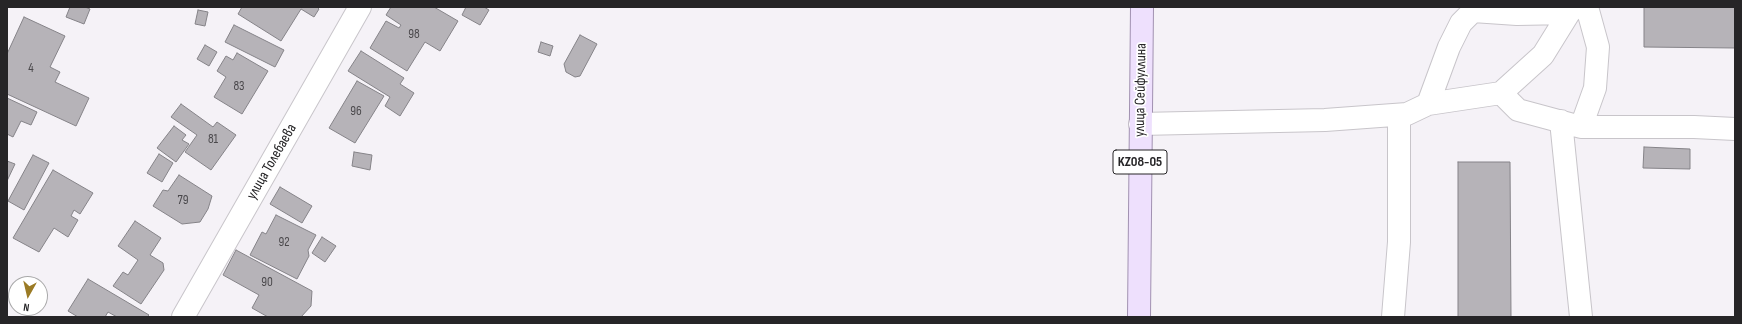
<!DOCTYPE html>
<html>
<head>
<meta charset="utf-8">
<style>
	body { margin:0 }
	#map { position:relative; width:1742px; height:324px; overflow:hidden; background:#f5f2f7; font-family:"Sofia Sans Condensed",sans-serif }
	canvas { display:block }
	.frame { position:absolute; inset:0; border:8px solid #262527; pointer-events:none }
	.north { position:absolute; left:8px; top:276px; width:40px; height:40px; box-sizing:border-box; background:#fff; border:1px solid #a8a8a9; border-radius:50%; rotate:188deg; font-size:11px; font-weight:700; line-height:16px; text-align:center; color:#262527 }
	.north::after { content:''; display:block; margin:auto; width:14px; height:18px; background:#9b7b25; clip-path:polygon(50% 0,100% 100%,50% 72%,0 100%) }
</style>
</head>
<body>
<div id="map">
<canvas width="1742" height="324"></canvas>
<div class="frame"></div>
<div class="north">N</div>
</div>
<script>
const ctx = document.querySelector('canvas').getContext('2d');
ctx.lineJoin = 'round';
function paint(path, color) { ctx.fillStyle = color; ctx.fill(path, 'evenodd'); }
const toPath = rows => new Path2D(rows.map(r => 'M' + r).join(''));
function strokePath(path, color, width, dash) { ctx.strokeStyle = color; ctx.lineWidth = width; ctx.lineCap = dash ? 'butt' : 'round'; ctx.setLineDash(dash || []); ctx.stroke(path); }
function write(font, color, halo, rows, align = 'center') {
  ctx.font = font + ' "Sofia Sans Condensed",sans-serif'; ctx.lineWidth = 3.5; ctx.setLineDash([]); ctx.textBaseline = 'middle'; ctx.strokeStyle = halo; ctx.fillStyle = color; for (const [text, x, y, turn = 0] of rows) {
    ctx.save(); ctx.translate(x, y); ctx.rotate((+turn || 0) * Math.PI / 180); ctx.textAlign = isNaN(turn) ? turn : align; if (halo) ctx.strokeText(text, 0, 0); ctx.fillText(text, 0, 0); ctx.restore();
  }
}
const building = toPath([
	[70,7,85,7,90,9,84,24,66,17,70,7],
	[242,7,317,7,319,9,314,17,301,9,281,41,238,14,242,7],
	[391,7,434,7,458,21,440,51,425,42,407,71,370,48,386,21,399,28,401,25,386,15,391,7],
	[466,7,484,7,489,10,480,25,462,15,466,7],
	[1644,7,1735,7,1735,48,1644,47,1644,7],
	[198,10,208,12,205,26,195,24,198,10],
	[24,17,65,36,50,67,60,72,55,82,89,98,76,126,7,94,7,54,24,17],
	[234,25,284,50,275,67,225,42,234,25],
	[580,35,597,44,580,76,575,77,566,72,564,64,580,35],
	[541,42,553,46,550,56,538,52,541,42],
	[205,45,217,52,209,66,197,59,205,45],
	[361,51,404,78,400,84,414,93,400,116,385,106,390,97,348,71,361,51],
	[237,53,268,71,242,114,214,97,226,77,217,71,226,56,233,60,237,53],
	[357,81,384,96,355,143,329,128,357,81],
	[7,98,37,112,31,125,21,121,13,137,7,134,7,98],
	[181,104,213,127,217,122,236,135,211,170,185,152,197,135,171,117,181,104],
	[174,126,186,135,182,140,189,144,176,162,157,148,174,126],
	[1644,147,1690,149,1690,169,1643,168,1644,147],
	[354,152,372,155,370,170,352,166,354,152],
	[159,154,173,163,162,182,147,173,159,154],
	[33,155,49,163,24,210,8,201,33,155],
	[7,161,15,164,7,181,7,161],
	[1458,162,1510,162,1511,317,1458,317,1458,162],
	[53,170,93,193,80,214,74,210,71,216,78,220,68,237,54,228,39,252,13,238,53,170],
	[179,175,212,196,208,209,200,222,182,224,153,206,163,190,168,191,179,175],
	[280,187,312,206,302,223,270,204,280,187],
	[276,215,316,235,308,250,309,256,297,279,250,255,262,232,266,234,276,215],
	[135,221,161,238,150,255,163,263,164,270,141,304,113,286,123,272,128,275,138,260,118,246,135,221],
	[322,237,336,246,325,262,312,253,322,237],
	[236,250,312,291,311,306,301,317,268,317,252,308,259,295,223,275,236,250],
	[88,279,149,315,147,317,117,317,108,312,105,317,78,317,68,311,88,279]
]);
paint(building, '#b6b3b8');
strokePath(building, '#858388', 1);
const street = toPath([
	[1501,93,1518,110,1581,127,1694,127,1735,129],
	[1428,104,1501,93,1543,55,1569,13],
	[1561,121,1581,317],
	[1140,124,1325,120,1407,114,1428,104,1449,47,1461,23,1473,11,1517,14,1569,13,1575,7],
	[1581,127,1595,88,1598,47,1587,7],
	[183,317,360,7],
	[1393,317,1399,242,1399,115]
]);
const primary = toPath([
	[1139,317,1142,7]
]);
strokePath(street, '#c8c5ca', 24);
strokePath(primary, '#a191b1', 24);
strokePath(street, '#fff', 22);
strokePath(primary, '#eee0fd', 22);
write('13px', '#4a484b', null, [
	["98",414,35],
	["4",31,69],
	["83",239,87],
	["96",356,112],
	["81",213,140],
	["79",183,201],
	["92",284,243],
	["90",267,283]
]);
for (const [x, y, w] of [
	[1140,162,54]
]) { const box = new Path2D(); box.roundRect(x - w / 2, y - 12, w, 24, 3); ctx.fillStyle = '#fff'; ctx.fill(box); strokePath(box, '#262527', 1); }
write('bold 14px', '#262527', null, [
	["KZ08-05",1140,162]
]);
write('15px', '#262527', '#fff', [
	["улица Сейфуллина",1141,90,-89],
	["улица Толебаева",272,162,-60]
]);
</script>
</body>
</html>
